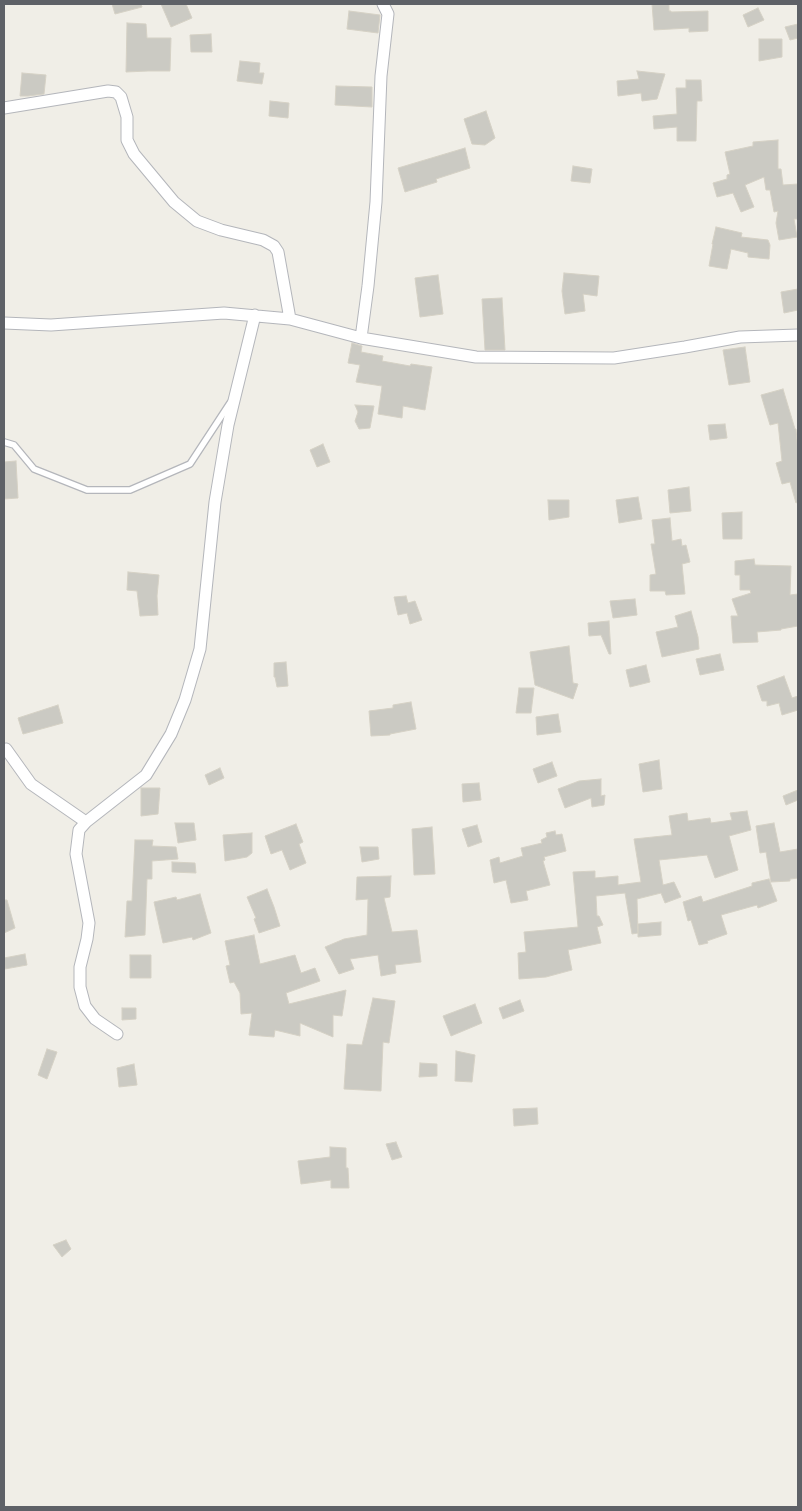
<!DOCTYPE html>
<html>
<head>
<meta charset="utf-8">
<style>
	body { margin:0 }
	#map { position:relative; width:802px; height:1511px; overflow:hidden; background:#f0eee7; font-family:Ubuntu,sans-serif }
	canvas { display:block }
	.frame { position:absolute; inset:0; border:5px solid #5e6167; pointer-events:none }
</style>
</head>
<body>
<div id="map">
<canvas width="802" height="1511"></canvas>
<div class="frame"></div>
</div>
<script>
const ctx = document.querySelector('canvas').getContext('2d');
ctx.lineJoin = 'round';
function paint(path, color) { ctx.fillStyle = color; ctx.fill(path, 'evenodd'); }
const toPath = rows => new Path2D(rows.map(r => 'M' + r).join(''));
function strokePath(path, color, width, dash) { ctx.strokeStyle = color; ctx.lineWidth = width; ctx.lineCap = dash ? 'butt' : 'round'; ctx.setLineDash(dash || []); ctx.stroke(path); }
const building = toPath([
	[112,4,141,4,142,7,115,14,112,4],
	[161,4,186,4,192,18,171,27,161,4],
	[652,4,669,4,669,11,671,11,671,12,708,11,708,31,689,32,689,28,654,30,652,4],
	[758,8,764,20,748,27,743,15,758,8],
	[349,11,380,15,378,33,347,29,349,11],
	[127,23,146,24,147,38,171,38,170,71,148,71,126,72,127,23],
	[798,24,798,38,790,40,785,27,798,24],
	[211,34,212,52,191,52,190,35,211,34],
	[759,39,782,39,782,57,759,61,759,39],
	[240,61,260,63,259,73,264,73,262,84,237,81,240,61],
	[637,71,665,74,657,99,642,101,641,93,618,96,617,81,639,79,637,71],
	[22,73,46,75,44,94,28,96,20,96,22,73],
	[686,80,701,80,702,101,697,101,696,141,677,141,677,127,654,129,653,116,677,114,676,88,686,88,686,80],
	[336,86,372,87,372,107,335,105,336,86],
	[270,101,289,103,288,118,269,116,270,101],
	[486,111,495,138,485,145,472,144,464,119,486,111],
	[778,140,778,169,781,169,783,185,798,184,798,219,794,219,797,237,779,240,776,223,778,211,774,212,770,190,766,190,764,177,745,185,754,207,741,212,733,193,717,197,713,183,727,179,727,175,730,174,725,152,753,146,753,142,778,140],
	[465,148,470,168,436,179,437,182,405,192,398,168,465,148],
	[573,166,592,169,590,183,571,181,573,166],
	[716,227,742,233,741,237,768,240,770,245,769,259,748,257,748,253,731,249,727,269,709,266,713,244,712,244,716,227],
	[564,273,599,276,597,296,583,294,585,311,565,314,562,291,564,273],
	[438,275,443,314,420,317,415,278,438,275],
	[798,289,798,310,784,313,781,292,798,289],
	[502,298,505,350,485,350,482,299,502,298],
	[352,343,362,346,361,352,383,356,382,361,410,366,411,364,432,367,425,410,403,406,402,418,378,414,382,386,356,382,360,365,348,363,352,343],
	[745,347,750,382,729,385,723,350,745,347],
	[783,389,795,429,796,429,798,451,798,502,796,503,790,482,782,484,776,463,782,461,778,423,770,425,761,395,783,389],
	[355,405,374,406,370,428,359,429,355,421,358,412,355,405],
	[725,424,727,438,710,440,708,425,725,424],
	[323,444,330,462,317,467,310,450,323,444],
	[16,461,18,498,4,499,4,462,16,461],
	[689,487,691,511,670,513,668,490,689,487],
	[638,497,642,519,619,523,616,500,638,497],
	[548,500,569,500,569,517,549,520,548,500],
	[742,512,742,539,723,539,722,513,742,512],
	[670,518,672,541,681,539,682,546,686,545,690,562,682,564,685,594,666,595,665,591,650,591,650,575,656,574,651,544,655,544,652,520,670,518],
	[754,559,755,565,791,566,790,595,798,594,798,626,781,629,781,630,757,632,758,642,733,643,731,616,738,616,732,599,751,593,750,590,740,590,740,575,735,575,735,561,754,559],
	[128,572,159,575,157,596,158,615,140,616,137,591,127,590,128,572],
	[406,596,408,603,415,601,422,620,410,624,407,613,398,615,394,597,406,596],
	[635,599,637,615,613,618,610,601,635,599],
	[691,611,698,637,699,649,662,657,656,632,678,627,675,616,691,611],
	[609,621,611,654,609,654,601,635,589,636,588,623,609,621],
	[569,646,573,683,578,684,573,699,535,685,530,652,569,646],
	[720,654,724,670,700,675,696,659,720,654],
	[286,662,288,686,277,687,275,677,274,677,274,663,286,662],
	[646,665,650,682,630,687,626,670,646,665],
	[784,676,792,698,798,696,798,710,782,715,779,703,767,706,767,701,762,701,757,686,784,676],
	[519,688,534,688,531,713,516,713,519,688],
	[411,702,416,729,390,734,390,735,371,736,369,711,393,708,393,705,411,702],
	[58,705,63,723,23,734,18,718,58,705],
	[558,714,561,732,537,735,536,717,558,714],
	[659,760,662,789,643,792,639,764,659,760],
	[552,762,557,776,538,783,533,769,552,762],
	[220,768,224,778,209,785,205,775,220,768],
	[601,779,601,796,605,795,604,805,592,807,591,798,565,808,558,789,579,781,601,779],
	[479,783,481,800,463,802,462,784,479,783],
	[141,788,160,788,158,814,141,816,141,788],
	[798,790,798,800,786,805,783,796,798,790],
	[747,811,751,830,729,836,738,870,715,878,707,855,659,860,663,885,674,882,681,897,665,903,661,893,637,899,638,933,632,934,625,893,596,896,597,916,599,916,603,925,597,927,601,943,568,950,572,970,546,977,519,979,518,953,526,952,524,932,578,927,573,872,595,871,595,878,618,876,618,885,641,882,634,839,672,835,669,816,687,813,688,821,710,818,711,823,732,820,730,813,747,811],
	[175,823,194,823,196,840,178,843,175,823],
	[774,823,780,852,798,849,798,878,790,879,790,881,771,882,766,852,760,853,756,826,774,823],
	[296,824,303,842,299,844,306,863,290,870,282,850,271,854,265,836,296,824],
	[477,825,482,842,468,847,462,829,477,825],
	[432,827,435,874,414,875,412,829,432,827],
	[555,831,556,835,562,834,566,851,544,857,545,860,543,861,550,885,526,891,528,900,511,903,506,880,494,883,490,860,499,857,500,863,523,856,521,848,542,843,541,840,547,837,546,833,555,831],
	[252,833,252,853,247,857,225,861,223,835,252,833],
	[135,840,153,840,152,846,176,847,178,859,152,861,152,879,147,879,145,935,125,937,127,901,132,901,135,840],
	[360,847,378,847,379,859,362,862,360,847],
	[172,862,195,863,196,873,172,872,172,862],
	[391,876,390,897,384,898,392,932,417,930,421,962,395,965,396,973,381,976,378,955,350,959,354,969,339,974,325,947,344,939,367,935,368,899,356,900,357,877,391,876],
	[769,879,777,901,758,908,757,905,721,915,727,934,707,941,708,943,699,945,691,920,688,921,683,902,701,896,703,902,752,886,752,883,769,879],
	[267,889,274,907,280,926,259,933,254,919,256,918,247,897,267,889],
	[200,894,211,933,193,940,192,937,163,943,154,902,176,897,177,900,200,894],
	[4,900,7,900,15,928,4,933,4,900],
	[661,922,661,935,638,937,638,924,661,922],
	[254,935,260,964,295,955,301,973,315,968,320,981,286,993,289,1004,346,990,342,1016,333,1015,333,1037,300,1023,300,1036,275,1030,274,1037,249,1035,252,1013,241,1014,240,993,234,982,230,983,226,966,230,965,225,941,254,935],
	[25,954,27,965,5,969,4,958,25,954],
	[130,955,151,955,151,978,130,978,130,955],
	[373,998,395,1001,389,1043,383,1042,381,1091,344,1089,347,1044,362,1045,373,998],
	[520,1000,524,1011,503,1019,499,1008,520,1000],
	[475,1004,482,1023,451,1036,443,1016,475,1004],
	[122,1008,136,1008,136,1019,122,1020,122,1008],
	[47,1049,57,1052,47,1079,38,1075,47,1049],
	[456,1051,475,1055,472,1082,455,1081,456,1051],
	[420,1063,437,1064,437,1076,419,1077,420,1063],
	[134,1064,137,1085,119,1087,117,1068,134,1064],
	[537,1108,538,1124,514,1126,513,1109,537,1108],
	[396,1142,402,1157,392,1160,386,1144,396,1142],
	[330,1147,346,1148,346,1168,348,1168,349,1188,331,1188,331,1180,301,1184,298,1161,330,1157,330,1147],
	[66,1240,71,1249,62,1257,53,1245,66,1240]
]);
paint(building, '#cbcac3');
strokePath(building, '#d5d1c5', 1);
const lane = toPath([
	[4,442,14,445,34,469,87,490,130,490,190,464,230,403]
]);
const street = toPath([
	[4,108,108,91,116,92,121,97,127,117,127,140,134,154,174,202,197,221,221,230,263,240,274,246,278,252,290,319],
	[4,323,51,325,224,313,290,319,361,338,476,357,614,358,685,347,740,337,798,335],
	[361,338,368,286,376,202,381,76,388,14,383,4],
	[6,749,31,784,86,822],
	[117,1034,95,1019,85,1006,80,987,80,967,87,939,89,923,76,854,79,830,86,822,146,775,171,734,185,700,200,649,215,502,228,425,255,315]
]);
strokePath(lane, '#b4b6bb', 8);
strokePath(street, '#b4b6bb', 13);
strokePath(lane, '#fff', 5.5);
strokePath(street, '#fff', 11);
</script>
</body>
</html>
